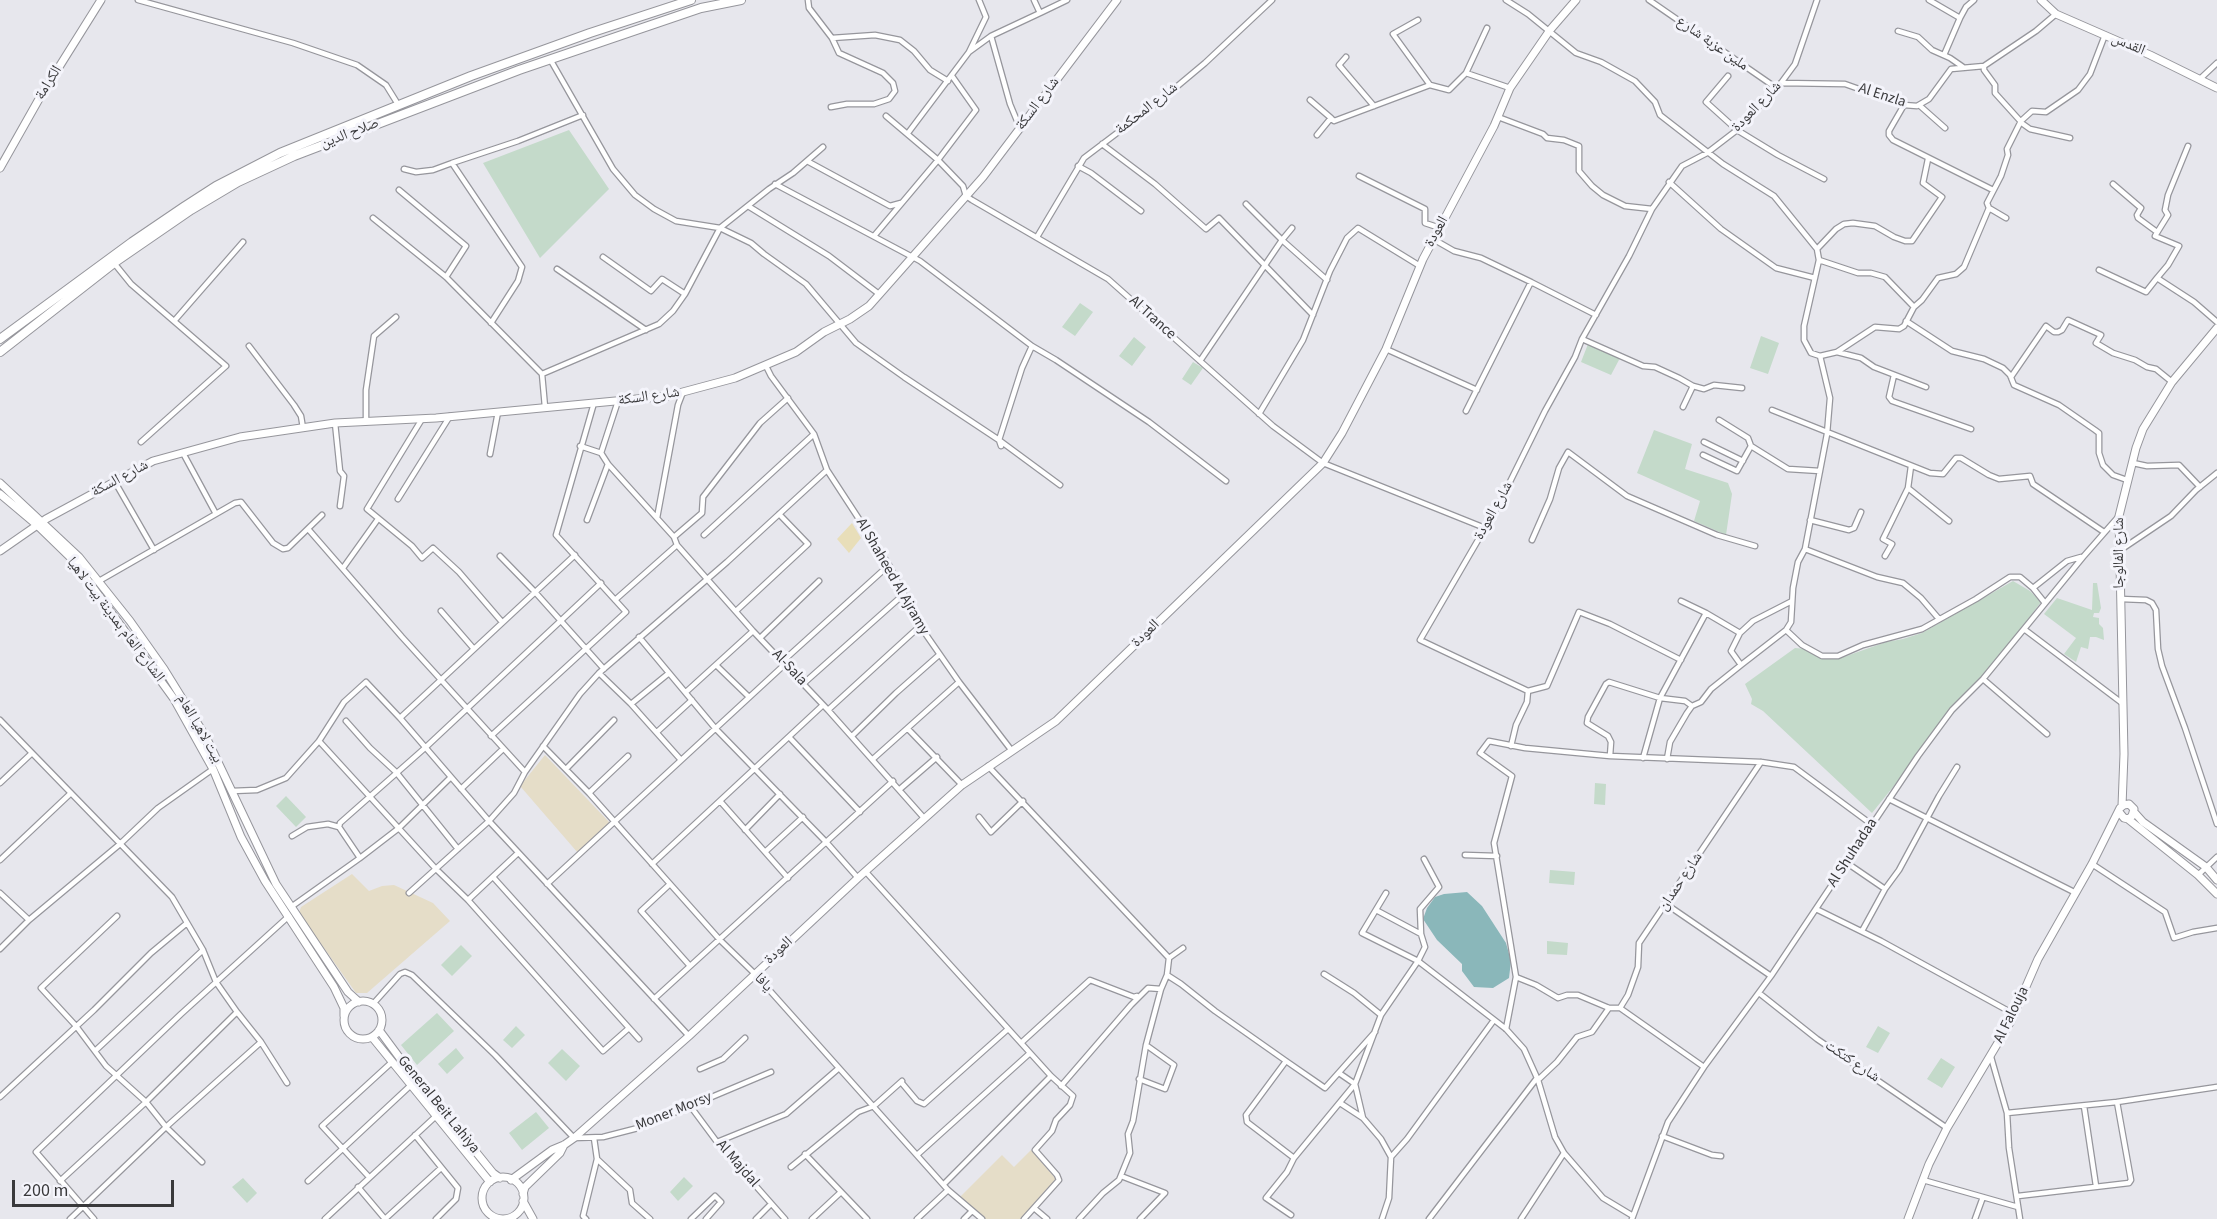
<!DOCTYPE html>
<html>
<head>
<meta charset="utf-8">
<style>
	body { margin:0 }
	#map { position:relative; width:2217px; height:1219px; overflow:hidden; background:#e7e7ed; font-family:"Source Sans 3",sans-serif }
	canvas { display:block }
	.scale { position:absolute; left:12px; top:1180px; width:162px; height:27px; box-sizing:border-box; border:3px solid #39393b; border-top:0; padding-left:8px; font-size:18px; line-height:21px; white-space:nowrap; color:#39393b; -webkit-text-stroke:4px #f4f4fb; paint-order:stroke }
</style>
</head>
<body>
<div id="map">
<canvas width="2217" height="1219"></canvas>
<div class="scale">200 m</div>
</div>
<script>
const ctx = document.querySelector('canvas').getContext('2d');
ctx.lineJoin = 'round';
function paint(path, color) { ctx.fillStyle = color; ctx.fill(path, 'evenodd'); }
const toPath = rows => new Path2D(rows.map(r => 'M' + r).join(''));
function strokePath(path, color, width, dash) { ctx.strokeStyle = color; ctx.lineWidth = width; ctx.lineCap = dash ? 'butt' : 'round'; ctx.setLineDash(dash || []); ctx.stroke(path); }
function write(font, color, halo, rows, align = 'center') {
  ctx.font = font + ' "Source Sans 3","Noto Naskh Arabic",sans-serif'; ctx.lineWidth = 6; ctx.setLineDash([]); ctx.textBaseline = 'middle'; ctx.strokeStyle = halo; ctx.fillStyle = color; for (const [text, x, y, turn = 0] of rows) {
    ctx.save(); ctx.translate(x, y); ctx.rotate((+turn || 0) * Math.PI / 180); ctx.textAlign = isNaN(turn) ? turn : align; if (halo) ctx.strokeText(text, 0, 0); ctx.fillText(text, 0, 0); ctx.restore();
  }
}
paint(toPath([
	[545,755,611,824,578,853,520,786],
	[352,874,369,891,382,886,394,885,433,903,450,921,367,993,356,993,299,913,301,907],
	[1031,1150,1056,1179,1020,1219,983,1219,959,1198,1002,1155,1014,1167]
]), '#e5ddc8');
paint(toPath([
	[569,130,609,189,540,258,483,163],
	[1080,303,1093,312,1075,336,1062,327],
	[1761,336,1779,343,1768,374,1750,368],
	[1134,337,1146,347,1132,366,1119,356],
	[1588,344,1620,358,1611,375,1581,362],
	[1193,362,1203,368,1191,385,1182,379],
	[1654,430,1692,444,1685,469,1728,483,1732,494,1726,535,1694,521,1700,501,1637,473],
	[2013,581,2030,591,2041,602,1983,679,1935,735,1872,813,1763,711,1751,704,1752,699,1745,684,1795,648,1807,649,1820,658,1838,659,1886,642,1903,639,1922,633],
	[2093,583,2097,583,2101,608,2099,613,2094,613,2093,617,2099,618,2099,624,2103,628,2104,640,2096,637,2090,637,2088,649,2081,647,2076,662,2064,654,2076,638,2044,614,2057,598,2092,610],
	[1595,783,1606,784,1605,805,1594,804],
	[286,796,306,817,296,827,276,806],
	[1550,870,1575,872,1574,885,1549,883],
	[1547,941,1568,943,1567,955,1547,954],
	[461,945,472,956,452,976,441,965],
	[437,1013,454,1031,417,1065,401,1045],
	[516,1026,525,1035,512,1048,503,1040],
	[1878,1026,1890,1033,1878,1053,1866,1047],
	[456,1048,464,1058,447,1074,438,1064],
	[562,1049,580,1066,566,1081,548,1063],
	[1941,1058,1955,1067,1942,1088,1927,1079],
	[536,1112,549,1128,522,1150,509,1133],
	[684,1177,693,1186,678,1201,670,1192],
	[243,1178,257,1193,247,1203,232,1187]
]), '#c4daca');
paint(toPath([
	[852,523,861,538,849,553,837,539]
]), '#e8deb9');
paint(toPath([
	[1467,892,1482,906,1506,943,1511,961,1509,978,1493,988,1474,987,1462,971,1462,964,1437,940,1423,919,1427,908,1435,897,1444,894]
]), '#8ab7ba');
const street = toPath([
	[138,0,293,43,357,65,386,85,399,106],
	[808,0,809,8,832,38,839,53,883,73,893,83,895,91,889,99,874,104,847,104,831,107],
	[979,0,986,17,969,52,991,36,1010,104,1020,128],
	[1506,0,1528,14,1576,53,1601,62,1635,81,1655,102,1660,115,1723,164,1774,196,1817,249,1819,260,1804,326,1804,340,1811,353,1820,356,1837,352,1875,327,1899,329,1904,326,1914,307,1922,300,1938,278,1956,274,1964,267,1989,208],
	[1649,0,1775,87],
	[1929,0,1960,18],
	[1040,13,1067,0],
	[1418,20,1393,34,1430,85],
	[1898,31,1918,37,1932,50,1950,58,1963,67],
	[991,36,1040,13,1034,0],
	[832,38,875,35,900,40,914,51,930,70,948,81],
	[1944,55,1960,18,1966,7,1974,0],
	[1346,57,1339,65,1374,106],
	[550,59,613,169,635,195,654,209,676,221,720,228,751,243,764,254,806,284,856,343,904,377,999,440,1060,485],
	[1984,66,1984,70,1995,85,1995,93,2023,124,2030,129,2070,138],
	[1466,73,1510,88],
	[1728,76,1706,102,1737,130,1778,155,1824,179],
	[2201,78,2217,63],
	[1781,83,1845,84,1904,105,1917,106,1929,99,1951,69,1984,66,2036,31,2056,14],
	[1310,100,1331,118],
	[1904,105,1889,131,1889,135,1893,140,1993,190],
	[1919,105,1945,128],
	[886,116,938,160,963,186,966,196,972,200,1108,279,1273,426,1323,463,1485,528],
	[1498,117,1543,134,1547,138,1564,140,1579,146,1579,171,1592,186,1603,195,1625,206,1652,209],
	[908,133,969,52],
	[1317,135,1331,118,1334,121,1430,85,1449,90,1466,73,1487,28],
	[1102,144,1155,184,1206,229,1219,218,1313,315],
	[807,161,890,206,901,203],
	[1078,166,1091,173,1141,211],
	[404,169,416,172,433,170,452,163],
	[1359,176,1425,209,1425,223,1440,228],
	[1669,182,1721,229,1776,268,1815,278],
	[775,184,920,261,1032,346,1056,360,1149,422,1226,481],
	[2113,184,2141,208,2137,215,2138,218,2157,232],
	[399,190,466,246,446,277],
	[1246,204,1282,240,1327,280],
	[748,206,829,256,879,294],
	[373,218,446,277,542,374,545,407],
	[2006,218,1989,208,1987,203,2001,176,2008,155,2007,149,2021,121,2032,111,2046,112,2078,90,2090,74,2105,35],
	[874,236,938,160,976,110,952,76],
	[1037,237,1084,158,1162,99,1205,63,1272,0],
	[1433,239,1454,251,1481,258,1531,282,1596,315],
	[1817,249,1836,229,1844,224,1853,223,1875,226,1894,237,1905,241,1912,241,1942,197,1923,183,1928,159],
	[603,257,651,291,662,279,685,294],
	[1819,260,1858,273,1871,273,1885,277,1914,307],
	[114,263,131,284,226,366,141,442],
	[557,269,646,330],
	[2099,270,2146,292,2157,278,2194,302,2217,322],
	[2157,278,2168,265,2179,246,2155,236,2168,215,2165,210,2168,195,2188,146],
	[175,320,243,242],
	[1906,321,1952,351,1984,359,2003,368,2010,375,2014,385,2059,405,2095,430,2099,433,2099,453,2103,465,2113,475,2127,480],
	[491,323,518,281,522,267,452,163,518,141,583,115],
	[1582,339,1643,366,1655,367,1679,378,1693,386,1704,389,1714,385,1742,388],
	[249,346,294,405,301,416,303,428],
	[1386,349,1477,390],
	[1837,352,1861,358,1874,367,1926,387],
	[1820,356,1830,398,1827,434,1805,549,1798,562,1793,588,1791,622,1786,630,1802,645,1822,656,1838,656,1863,645,1922,629,1976,599,2010,577,2020,577,2033,588,2045,603],
	[1200,361,1282,240,1292,228],
	[766,366,771,376,814,434,827,470,889,565,920,626,959,682,1012,751],
	[542,374,659,324,673,311,685,294,720,228,769,189,793,173,823,147],
	[1894,375,1889,397,1892,401,1971,429],
	[2011,377,2046,326,2054,332,2058,332,2062,330,2068,320,2101,335,2096,343,2113,353,2135,360,2147,367,2156,369,2172,382],
	[1683,407,1693,386],
	[1772,410,1930,473,1943,474,1956,458,1961,458,1989,475,1999,479,2030,476,2033,484,2104,532],
	[1466,411,1531,282],
	[1259,414,1303,340,1330,271,1347,238,1358,228,1420,266],
	[422,419,367,509,412,546,422,558,433,548,459,572,502,622],
	[1719,420,1748,438,1751,446,1788,469,1820,471],
	[366,422,366,390,374,336,396,317],
	[335,423,340,471,344,476,340,506],
	[1704,442,1743,461],
	[580,446,601,453,608,464,674,537,677,545,753,631,828,710,924,818],
	[1001,446,999,440,1022,368,1032,346],
	[183,453,216,514],
	[601,453,618,401],
	[490,454,498,412],
	[1703,455,1737,471,1751,446],
	[2133,463,2147,466,2179,465,2200,487],
	[1911,466,1908,488,1949,521],
	[115,482,154,550],
	[398,499,450,416],
	[657,518,678,405,683,392],
	[587,520,608,464],
	[1810,520,1849,530,1854,528,1861,512],
	[309,530,402,637,525,772],
	[704,535,814,434],
	[674,537,702,513,703,497,760,423,788,398],
	[1532,540,1550,499,1559,468,1568,452,1627,496,1717,535,1755,546],
	[1805,549,1877,577,1903,583,1921,598,1939,619],
	[2119,551,2171,516,2196,490,2217,473],
	[500,556,535,592,604,669],
	[1885,556,1892,544,1883,539,1908,488],
	[343,568,378,519],
	[99,581,235,503,241,502,273,543,283,549,288,548,322,515],
	[2033,588,2067,561,2081,557],
	[2121,599,2146,600,2152,603,2156,610,2158,649,2162,666,2185,728,2217,824],
	[615,600,677,545],
	[1681,601,1706,613],
	[441,611,474,649],
	[736,611,808,544,779,514],
	[2024,629,2122,703],
	[639,637,715,728,827,843,858,878],
	[760,638,819,581],
	[716,665,749,697],
	[1741,665,1786,630],
	[599,673,631,704,681,760],
	[1983,679,2047,734],
	[803,684,904,594],
	[1528,691,1547,686,1579,612,1610,624,1681,660],
	[686,692,753,631],
	[631,704,669,673],
	[828,710,920,626],
	[400,718,575,555],
	[0,720,172,897,203,950,216,982,237,1012,146,1102,60,1181],
	[346,721,370,748,396,772,458,849],
	[908,729,962,785],
	[657,732,692,700],
	[491,736,626,612,556,535,594,403],
	[852,736,896,693,939,655],
	[789,737,860,812],
	[319,741,436,869,468,900,603,1051,629,1028],
	[543,746,589,793,720,940,755,974,948,1190,982,1219],
	[1511,746,1516,725,1527,702,1528,691,1420,640,1499,504,1545,411,1575,357,1582,339,1629,256,1652,209,1682,166,1707,153,1737,130,1781,83,1795,64,1817,0],
	[1610,756,1611,742,1608,736,1587,723,1588,717,1606,684,1609,682,1660,698,1685,701,1692,706],
	[1643,758,1660,698,1706,613,1740,633],
	[873,759,959,682],
	[1667,759,1670,742,1687,713,1692,706,1701,702,1711,689,1741,665,1731,651,1740,633,1753,621,1792,601],
	[988,766,1169,958,1167,975,1181,984,1215,1011,1286,1061,1325,1088,1375,1032],
	[566,769,614,720],
	[0,783,32,753],
	[461,789,503,749],
	[900,789,937,757],
	[232,791,257,790,286,778,319,741,344,702,366,682,400,718,489,821,689,1036],
	[589,793,628,756],
	[1889,799,2076,893],
	[720,801,788,878],
	[979,817,991,832,1023,801],
	[339,827,340,823,426,747,601,583],
	[745,830,780,794],
	[292,836,307,827,328,824,339,827,360,858],
	[765,852,803,817],
	[1465,855,1497,856],
	[0,860,71,793],
	[1847,863,1885,889,1899,870,1939,796,1957,767],
	[652,864,823,705],
	[2092,864,2165,912,2174,938,2193,932,2217,928],
	[866,872,1051,1076,1073,1096,1070,1105,1056,1120,1052,1131,1035,1150,1057,1175,1059,1180,1024,1219],
	[2198,875,2217,857],
	[493,877,639,1039],
	[547,884,782,667,783,661,889,565],
	[670,884,641,911,690,966],
	[0,893,29,920],
	[409,893,489,821,514,793,525,772,580,694,599,673,727,562,827,470],
	[1386,893,1362,933,1418,961,1506,1029,1524,1049,1538,1080,1555,1137,1564,1153,1603,1198,1633,1216],
	[468,900,518,853],
	[1666,904,1771,976],
	[291,907,360,858,399,828,450,778],
	[1816,909,1881,941,2014,1014],
	[1376,910,1421,934],
	[117,916,41,988,76,1026,106,1066,146,1102,166,1127,202,1162],
	[1862,931,1885,889],
	[0,949,29,920,120,844,158,808,213,769],
	[1169,958,1183,948],
	[1324,974,1354,993,1381,1015],
	[1516,977,1536,985,1558,998,1567,995,1578,995,1609,1008,1620,1008,1704,1067],
	[1759,993,1817,1039,1947,1128],
	[654,999,893,781],
	[373,1004,400,974,405,972,412,975,495,1055,574,1138,603,1137,638,1128,771,1072],
	[1620,1008,1628,995,1638,967,1639,943,1761,762],
	[237,1012,261,1042,287,1083],
	[1506,1029,1516,977,1494,843,1512,776,1480,753,1489,741,1525,748,1610,756,1761,762,1794,767,1871,824],
	[1021,1043,1090,980,1134,997,1137,996],
	[95,1051,203,950],
	[1991,1057,2007,1113,2009,1148,2020,1219],
	[1286,1061,1246,1115,1247,1122,1294,1158,1355,1084,1339,1073],
	[700,1069,723,1059,745,1038],
	[1139,1079,1165,1089,1174,1065,1146,1045,1161,989],
	[1538,1080,1557,1062,1577,1037,1592,1032,1609,1008],
	[901,1082,917,1101,924,1104,1008,1029],
	[1061,1086,1131,1005,1148,988,1161,989,1167,975],
	[0,1097,94,1010,151,953,187,923],
	[1340,1103,1363,1118],
	[2084,1106,2096,1186],
	[691,1107,717,1142,785,1219],
	[2007,1113,2117,1102,2217,1087],
	[415,1135,458,1188,456,1199,436,1219],
	[1662,1136,1712,1155,1721,1156],
	[594,1138,597,1159,630,1190,632,1203,650,1219],
	[717,1142,786,1114,839,1068],
	[805,1154,867,1219],
	[917,1155,1030,1053],
	[1391,1157,1407,1139,1494,1020],
	[791,1167,858,1112,874,1106,902,1081],
	[1121,1176,1165,1193,1140,1219],
	[369,1177,322,1126,392,1062],
	[1923,1180,2018,1207],
	[308,1181,411,1085],
	[944,1184,1051,1076],
	[358,1187,385,1219],
	[2018,1196,2129,1183,2131,1180,2117,1102],
	[1034,1208,1047,1219],
	[1291,1215,1266,1198,1287,1172,1294,1158],
	[70,1219,166,1127,261,1042],
	[94,1219,36,1152,181,1014,289,916],
	[325,1219,436,1116],
	[385,1219,441,1168],
	[586,1219,583,1216,597,1159],
	[691,1219,715,1196,721,1202,706,1219],
	[756,1219,771,1204],
	[812,1219,841,1192],
	[917,1219,948,1190],
	[964,1219,972,1211],
	[1079,1219,1103,1193,1119,1180,1130,1153,1128,1134,1133,1121,1146,1045],
	[1382,1219,1389,1198,1391,1157,1381,1139,1363,1118,1355,1084,1381,1015,1418,961,1425,947,1421,934,1420,909,1439,887,1424,859],
	[1429,1219,1537,1078],
	[1521,1219,1564,1153],
	[1632,1219,1668,1122,1704,1067,1771,976,1918,756,1952,710,1983,679,2083,557,2119,516],
	[1975,1219,1983,1197]
]);
const secondary = toPath([
	[2041,0,2056,14,2150,55,2217,88],
	[0,168,39,99,101,0],
	[0,483,79,557,130,621,164,669,206,737,276,884,348,992,359,1002],
	[0,494,37,525,73,560,174,699,213,769,241,837,265,881,334,987,344,1008,344,1016],
	[0,551,46,519,153,461,240,437,335,423,436,418,668,396,735,378,796,352,824,332,850,319,869,306,885,288,983,177,1117,0],
	[2122,806,2124,754,2119,516,2136,448,2143,429,2172,382,2217,328],
	[2134,812,2143,822,2206,867,2217,880],
	[2128,819,2198,875,2217,894],
	'344 1020a19 19 0 1 1 38 0a19 19 0 1 1-38 0Z',
	[379,1030,399,1057,493,1173,500,1178],
	[372,1037,490,1182],
	'482 1198a21 21 0 1 1 42 0a21 21 0 1 1-42 0Z',
	[511,1180,552,1150,564,1145,574,1138,689,1036,858,878,962,785,1056,721,1323,463,1342,433,1386,349,1423,259,1494,126,1510,88,1550,30,1576,0],
	[523,1194,525,1187,560,1153,564,1145],
	[523,1201,533,1219],
	[1908,1219,1929,1164,1947,1128,2011,1021,2038,959,2092,864,2120,808,2124,805,2129,804,2134,809,2132,816,2128,819,2124,818,2119,812]
]);
const highway = toPath([
	[0,339,132,242,185,206,216,186,280,153,471,76,590,33,691,0],
	[0,352,114,263,191,210,238,182,294,156,519,70,701,8,741,0]
]);
strokePath(street, '#96969c', 7);
strokePath(secondary, '#96969c', 9);
strokePath(highway, '#96969c', 10);
strokePath(street, '#fff', 4.5);
strokePath(secondary, '#fff', 7);
strokePath(highway, '#fff', 8);
write('15px', '#39393b', '#f4f4fb', [
	["ملين عزبة شارع",1712,44,35],
	["القدس",2128,45,23],
	["الكرامة",49,83,-58],
	["Al Enzla",1882,96,18],
	["شارع السكة",1038,104,-53],
	["شارع العودة",1757,107,-46],
	["شارع المحكمة",1147,109,-38],
	["صلاح الدين",350,134,-21],
	["العودة",1437,232,-61],
	["Al Trance",1152,318,42],
	["شارع السكة",649,397,-8],
	["شارع السكة",120,479,-28],
	["شارع العودة",1494,511,-61],
	["شارع الفالوجا",2120,553,-90],
	["Al Shaheed Al Ajramy",892,577,60],
	["الشارع العام بمدينة بيت لاهيا",115,620,53],
	["العودة",1146,634,-44],
	["Al-Sala",789,668,47],
	["بيت لاهيا العام",199,729,60],
	["Al Shuhadaa",1853,853,-57],
	["شارع حمدان",1681,882,-56],
	["العودة",779,951,-43],
	["يافا",763,983,47],
	["Al Falouja",2012,1015,-64],
	["شارع كتكت",1852,1062,34],
	["General Beit Lahiya",438,1105,51],
	["Moner Morsy",674,1112,-22],
	["Al Majdal",737,1164,49]
]);
</script>
</body>
</html>
